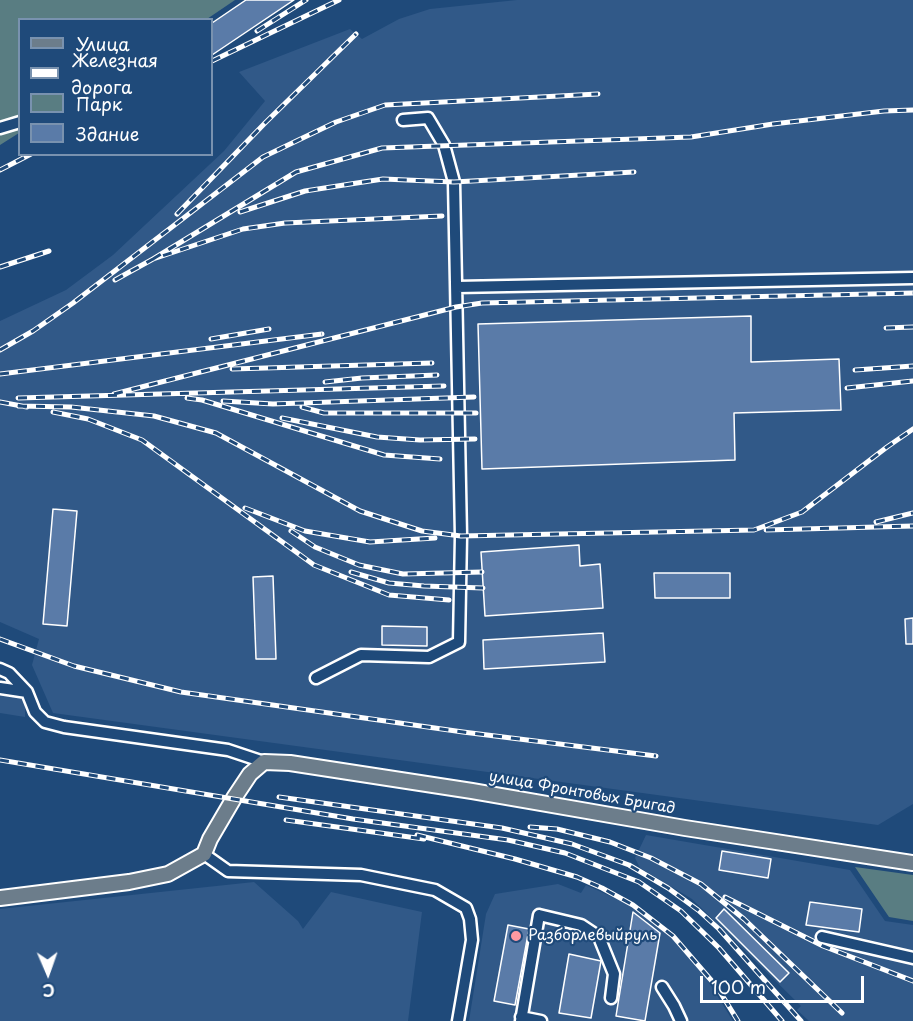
<!DOCTYPE html>
<html>
<head>
<meta charset="utf-8">
<style>
	body { margin:0 }
	#map { position:relative; width:913px; height:1021px; overflow:hidden; background:#1f4a7a; font-family:"Playpen Sans",sans-serif }
	canvas { display:block }
	.legend { position:absolute; left:18px; top:18px; width:195px; height:138px; box-sizing:border-box; background:#1f4a7a; border:2px solid #7992af; margin:0; padding:8px 10px; list-style:none; font-size:18px; color:#fff }
	.legend li { display:flex; align-items:center; gap:12px; height:30px }
	.legend b { width:30px; border:2px solid #7992af }
	.north { position:absolute; left:18px; top:943px; width:60px; height:60px; -webkit-text-stroke:4px #1f4a7a; paint-order:stroke; rotate:178deg; font-size:16px; font-weight:700; line-height:24px; text-align:center; color:#fff }
	.north::after { content:''; display:block; margin:auto; width:21px; height:27px; background:#fff; clip-path:polygon(50% 0,100% 100%,50% 72%,0 100%) }
	.scale { position:absolute; left:700px; top:976px; width:164px; height:27px; box-sizing:border-box; border:3px solid #fff; border-top:0; padding-left:8px; font-size:18px; line-height:21px; white-space:nowrap; color:#fff; -webkit-text-stroke:4px #1f4a7a; paint-order:stroke }
</style>
</head>
<body>
<div id="map">
<canvas width="913" height="1021"></canvas>
<ul class="legend">
<li><b style="height:8px;background:#6c7d8b"></b>Улица</li>
<li><b style="height:8px;background:#fff"></b>Железная дорога</li>
<li><b style="height:16px;background:#597d82"></b>Парк</li>
<li><b style="height:16px;background:#5a7ba8"></b>Здание</li>
</ul>
<div class="north">С</div>
<div class="scale">100 m</div>
</div>
<script>
const ctx = document.querySelector('canvas').getContext('2d');
ctx.lineJoin = 'round';
function paint(path, color) { ctx.fillStyle = color; ctx.fill(path, 'evenodd'); }
const toPath = rows => new Path2D(rows.map(r => 'M' + r).join(''));
function strokePath(path, color, width, dash) { ctx.strokeStyle = color; ctx.lineWidth = width; ctx.lineCap = dash ? 'butt' : 'round'; ctx.setLineDash(dash || []); ctx.stroke(path); }
function write(font, color, halo, rows, align = 'center') {
  ctx.font = font + ' "Playpen Sans",sans-serif'; ctx.lineWidth = 4.5; ctx.setLineDash([]); ctx.textBaseline = 'middle'; ctx.strokeStyle = halo; ctx.fillStyle = color; for (const [text, x, y, turn = 0] of rows) {
    ctx.save(); ctx.translate(x, y); ctx.rotate((+turn || 0) * Math.PI / 180); ctx.textAlign = isNaN(turn) ? turn : align; if (halo) ctx.strokeText(text, 0, 0); ctx.fillText(text, 0, 0); ctx.restore();
  }
}
paint(toPath([
	[517,0,913,0,913,804,878,825,53,713,32,665,39,639,0,622,0,321,66,290,113,255,224,151,265,101,239,72,350,29,362,39,399,19,430,9],
	[0,681,6,683,25,702,25,717,0,713],
	[646,835,850,870,885,921,913,925,913,1021,809,1021,797,1010,801,1006,692,899,640,868,635,858],
	[254,882,298,921,303,929,331,892,422,912,408,1021,0,1021,0,909],
	[558,884,581,893,586,885,632,906,670,936,700,968,733,1021,469,1021,486,914,495,894]
]), '#315988');
paint(toPath([
	[0,0,235,0,207,19,20,20,19,133,0,145],
	[855,867,913,875,913,921,889,917]
]), '#597d82');
const building = toPath([
	[246,0,294,0,212,55,212,23,246,0],
	[751,316,751,362,839,359,841,410,734,413,735,460,482,469,478,324,751,316],
	[53,509,77,511,67,626,43,624,53,509],
	[579,545,580,566,600,564,603,608,485,616,481,552,579,545],
	[654,573,730,573,730,598,655,598,654,573],
	[273,576,276,659,256,659,253,577,273,576],
	[913,618,913,644,906,644,905,619,913,618],
	[382,626,427,627,427,646,382,645,382,626],
	[603,633,605,662,484,669,483,640,603,633],
	[722,851,771,859,768,878,719,870,722,851],
	[810,902,862,909,859,932,806,925,810,902],
	[724,909,789,973,780,982,716,918,724,909],
	[633,912,660,933,645,1021,616,1016,633,912],
	[508,925,529,929,515,1005,494,1001,508,925],
	[569,954,601,961,591,1018,559,1013,569,954]
]);
paint(building, '#5a7ba8');
strokePath(building, '#fff', 1.5);
const minor = toPath([
	[0,128,20,122],
	[457,287,913,278],
	[0,669,9,673,27,692,35,712,45,722,64,727,228,750,264,762],
	[316,678,361,655,429,657,459,642,461,536,454,182,444,145,428,118,403,120],
	[0,688,27,692],
	[204,854,228,871,361,875,435,890,466,908,470,919,472,940,458,1021],
	[822,937,913,958],
	[662,987,674,1006,681,1021],
	[521,1017,541,1021],
	[521,1021,539,915,581,925,599,937,614,974,611,998]
]);
const major = toPath([
	[0,898,129,882,168,874,204,854,210,839,234,798,250,774,264,762,290,763,472,791,685,828,913,863]
]);
strokePath(minor, '#fff', 15);
strokePath(major, '#fff', 18);
strokePath(minor, '#1f4a7a', 10);
strokePath(major, '#6c7d8b', 14);
const rail = toPath([
	[257,31,306,0],
	[212,61,339,0],
	[0,170,31,154],
	[240,212,305,191,383,179,454,182,634,172],
	[177,214,265,123,356,34],
	[153,259,296,172,382,148,691,137,773,124,884,111,913,110],
	[0,267,49,251],
	[115,280,153,259,243,229,285,223,442,216],
	[886,328,913,327],
	[211,339,269,329],
	[0,350,33,331,73,303,263,157,336,122,385,105,598,94],
	[232,369,432,363],
	[855,370,913,366],
	[0,374,322,334],
	[325,382,362,378,437,375],
	[847,388,913,381],
	[114,394,456,307,482,303,913,293],
	[18,398,444,386],
	[187,398,202,400,384,455,440,459],
	[223,401,273,404,474,397],
	[0,402,27,407],
	[18,406,71,407,154,416,216,433,360,511,422,531,461,536,754,530,802,512,887,447,913,429],
	[302,407,324,413,476,413],
	[53,412,88,419,142,440,314,565,389,595,449,600],
	[282,418,377,437,420,440,475,439],
	[245,508,305,531,370,542,435,538],
	[876,522,913,513],
	[766,530,913,526],
	[291,531,315,547,359,565,403,574,482,572],
	[351,572,389,583,424,586,483,588],
	[0,639,74,666,181,692,463,732,656,756],
	[0,760,353,819,508,840,565,853,639,882,681,911,719,948,782,1021],
	[279,797,502,828,572,844,629,865,668,888,698,910,719,929,801,1021],
	[286,820,424,839],
	[530,827,557,829,610,842,651,858,701,884,744,919,842,1013],
	[417,835,515,859,577,877,602,888,633,905,673,936,717,987,738,1021],
	[725,897,823,946,913,981]
]);
strokePath(rail, '#fff', 5);
strokePath(rail, '#1f4a7a', 3, [9]);
for (const [x, y, r, color] of [
	[516,936,6,"#ff9aa2"]
]) { const dot = new Path2D(); dot.arc(x, y, r, 0, 2 * Math.PI); ctx.fillStyle = color; ctx.fill(dot); strokePath(dot, '#1f4a7a', 2); }
write('15px', '#fff', '#1f4a7a', [
	["улица Фронтовых Бригад",582,793,10]
]);
write('15px', '#fff', '#1f4a7a', [
	["Разборлевыйруль",528,936]
], 'left');
</script>
</body>
</html>
